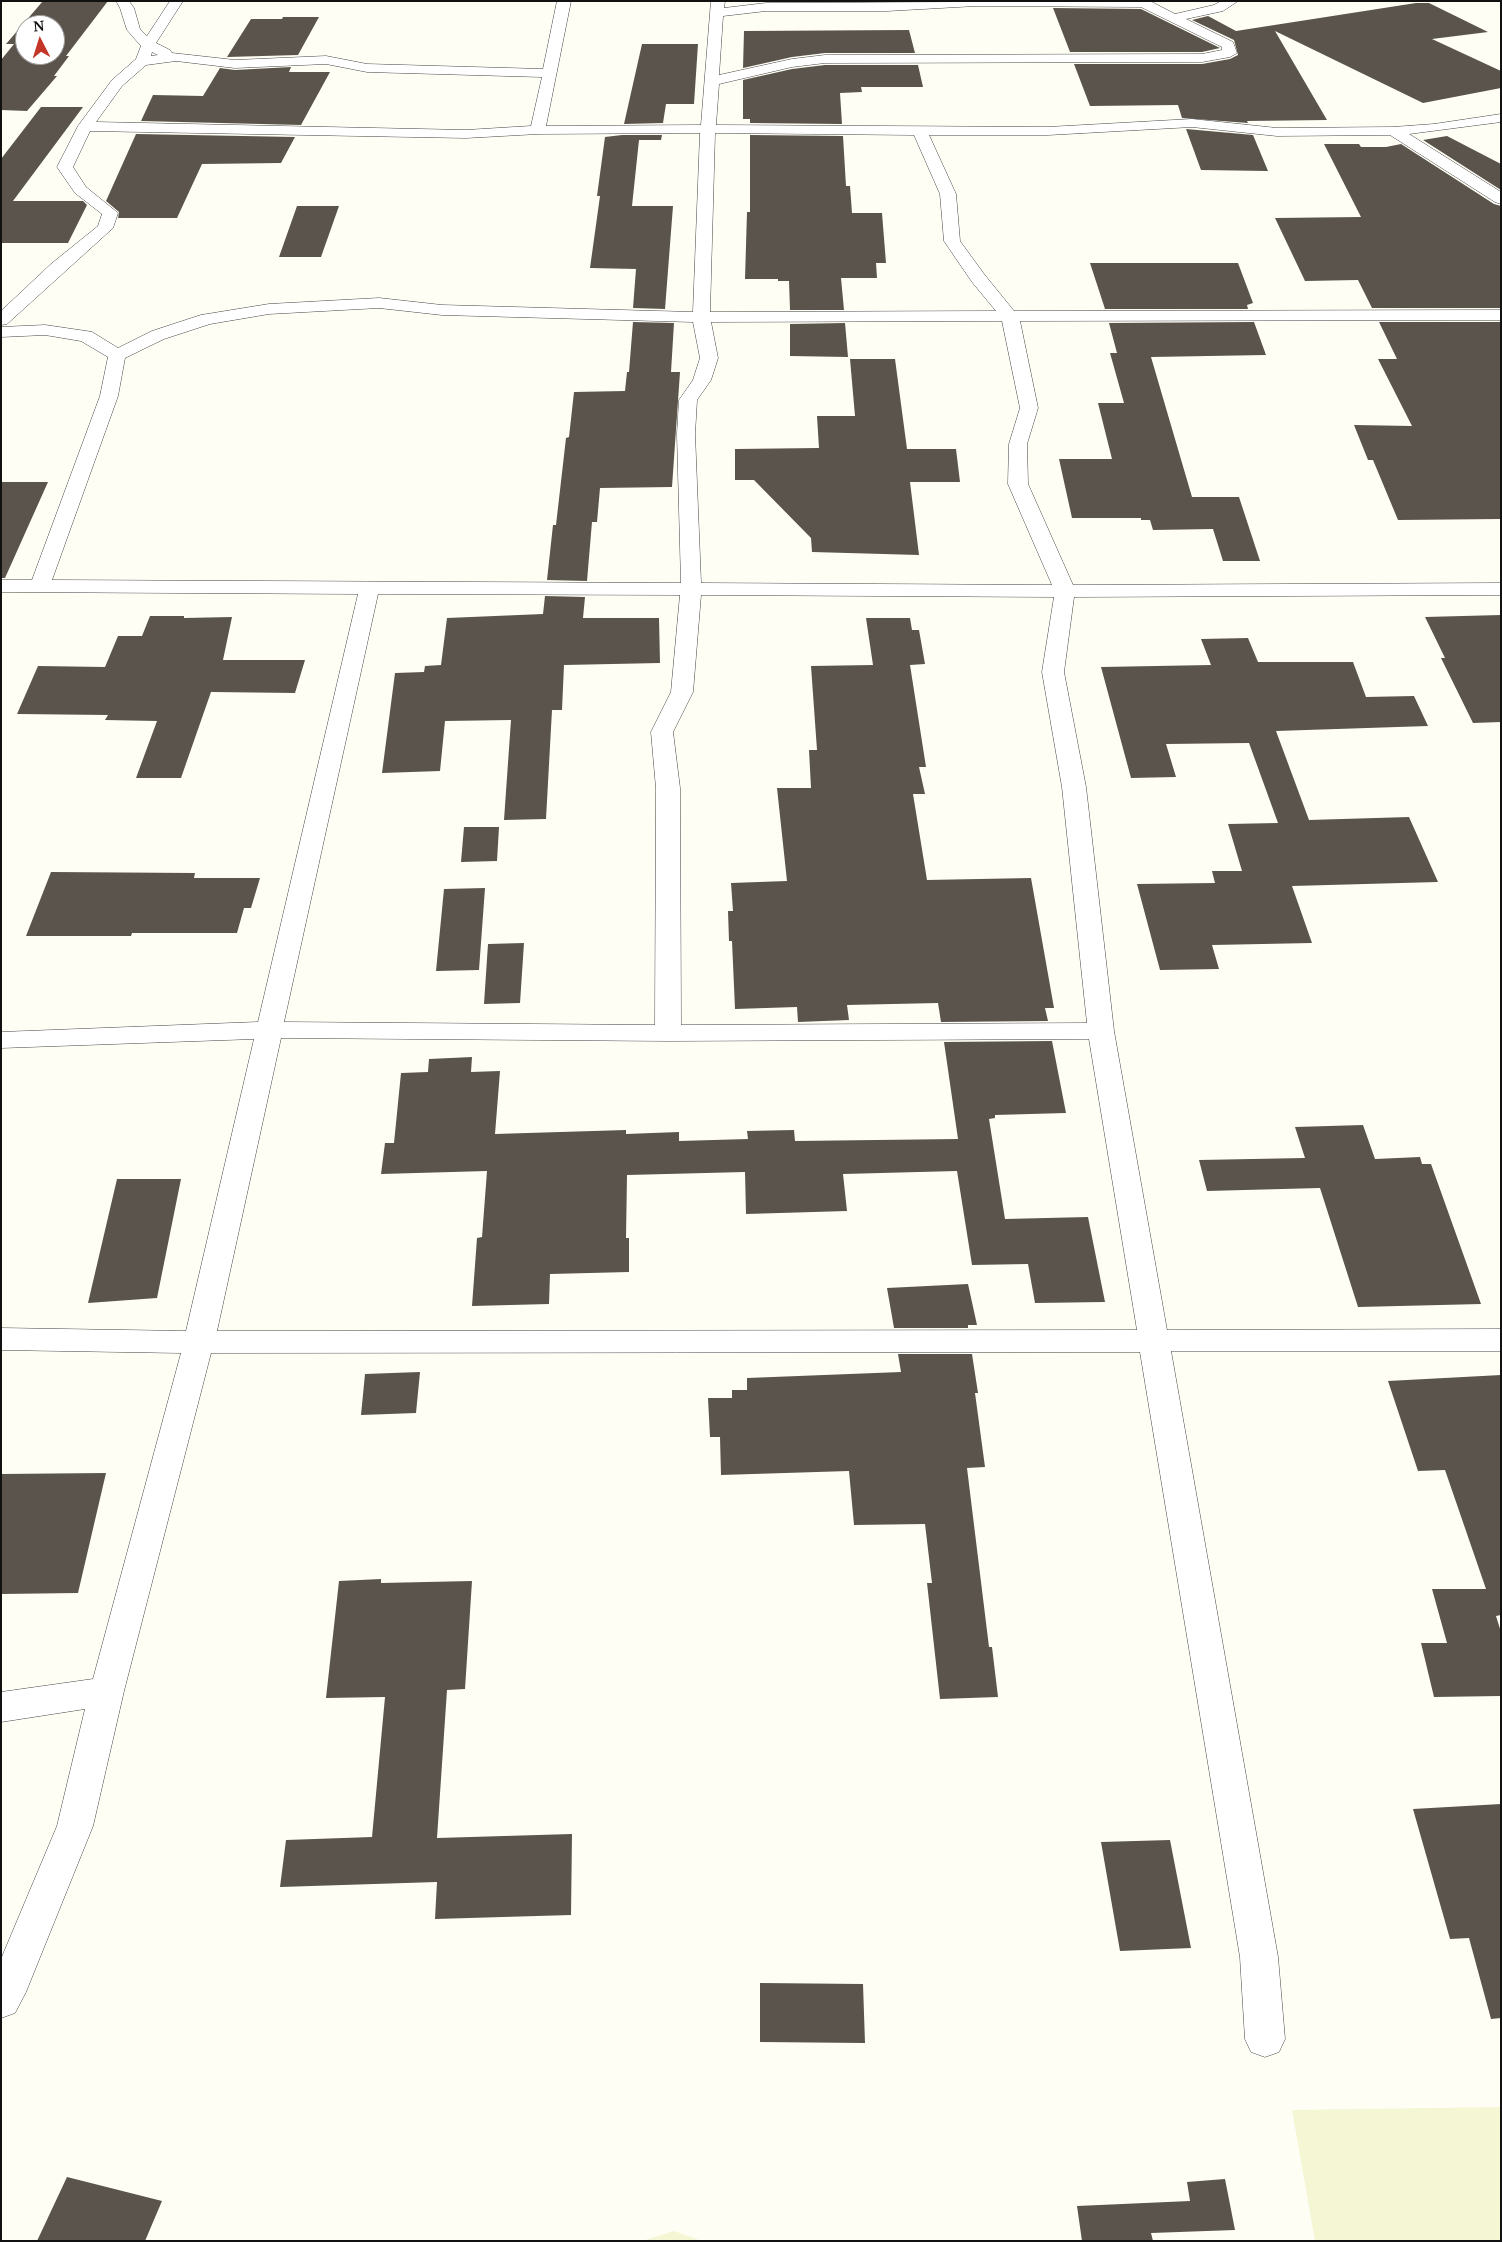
<!DOCTYPE html>
<html>
<head>
<meta charset="utf-8">
<style>
	body { margin:0 }
	#map { position:relative; width:1502px; height:2242px; overflow:hidden; background:#fffef5; font-family:"Noto Serif",serif }
	canvas { display:block }
	.frame { position:absolute; inset:0; border:2px solid #111; pointer-events:none }
	.north { position:absolute; left:15px; top:15px; width:50px; height:50px; box-sizing:border-box; background:#fff; border:1px solid #a0a0a0; border-radius:50%; rotate:355deg; font-size:14px; font-weight:700; line-height:20px; text-align:center; color:#111 }
	.north::after { content:''; display:block; margin:auto; width:18px; height:22px; background:#c23527; clip-path:polygon(50% 0,100% 100%,50% 72%,0 100%) }
</style>
</head>
<body>
<div id="map">
<canvas width="1502" height="2242"></canvas>
<div class="frame"></div>
<div class="north">N</div>
</div>
<script>
const ctx = document.querySelector('canvas').getContext('2d');
ctx.lineJoin = 'round';
function paint(path, color) { ctx.fillStyle = color; ctx.fill(path, 'evenodd'); }
const toPath = rows => new Path2D(rows.map(r => 'M' + r).join(''));
function strokePath(path, color, width, dash) { ctx.strokeStyle = color; ctx.lineWidth = width; ctx.lineCap = dash ? 'butt' : 'round'; ctx.setLineDash(dash || []); ctx.stroke(path); }
paint(toPath([
	[1501,2107,1501,2241,1315,2241,1292,2110],
	[674,2231,702,2241,642,2241]
]), '#f4f6d4');
paint(toPath([
	[43,1,108,1,66,56,69,56,54,76,57,76,27,111,1,110,1,60,14,44,6,44],
	[25,25,55,25,55,55,25,55],
	[1416,3,1429,3,1488,32,1432,39,1501,71,1501,88,1423,103,1275,31,1327,120,1247,121,1248,123,1182,118,1178,105,1090,106,1074,64,1202,64,1230,59,1238,55,1234,40,1192,20,1208,16,1236,31],
	[1053,8,1141,9,1220,48,1202,52,1070,52],
	[283,17,319,17,298,55,227,57,251,19,282,19],
	[909,30,915,53,825,53,792,57,743,68,744,31],
	[642,44,698,44,694,104,666,104,663,123,624,124],
	[825,65,918,65,923,87,861,87,862,92,840,93,842,124,750,123,750,119,743,119,743,80,792,69],
	[291,67,289,72,330,72,301,125,141,121,153,95,203,96,220,68,235,70],
	[41,107,83,107,13,201,83,201,87,205,68,243,1,243,1,159],
	[1186,129,1253,135,1268,171,1201,170],
	[136,134,295,137,281,163,202,164,177,218,118,218,119,212,106,201],
	[622,135,662,135,661,140,639,140,632,206,673,206,665,309,633,308,636,269,590,268,600,196,597,196,605,137],
	[750,135,843,136,846,186,850,186,852,213,882,213,886,263,876,263,877,278,841,278,844,310,790,310,789,281,778,281,778,279,745,279,747,212,750,212],
	[1447,136,1501,164,1501,190,1423,140],
	[1324,144,1359,144,1361,147,1386,147,1401,144,1494,204,1501,206,1501,308,1372,308,1358,280,1305,281,1275,218,1361,217],
	[297,206,339,206,321,257,279,257],
	[1090,263,1238,263,1253,303,1247,305,1248,309,1105,309],
	[633,322,674,323,671,372,680,372,672,487,600,488,597,522,592,522,587,581,547,580,553,525,556,525,566,438,569,437,574,392,625,391,627,372,629,372],
	[1254,322,1266,355,1151,357,1192,497,1239,497,1260,561,1223,561,1213,529,1153,530,1150,520,1141,520,1141,518,1072,518,1059,459,1112,459,1098,403,1124,403,1110,353,1117,353,1109,323],
	[1379,322,1501,322,1501,519,1398,520,1373,460,1368,460,1354,425,1412,426,1378,359,1397,359],
	[845,323,848,357,790,356,790,324],
	[850,359,895,359,907,449,956,449,960,482,910,482,919,555,812,552,811,538,754,480,735,480,735,449,819,448,817,416,855,416],
	[1,482,48,482,5,578,1,578],
	[545,596,585,597,583,618,659,618,660,663,564,665,562,710,552,710,546,819,504,820,511,720,445,721,440,771,382,773,395,673,424,672,425,666,441,665,447,618,543,614],
	[1501,615,1501,722,1473,723,1441,658,1445,658,1425,617],
	[150,616,184,616,184,618,232,617,223,660,305,660,295,693,211,692,181,778,136,778,157,721,105,720,108,715,17,714,38,666,105,667,118,636,142,636],
	[866,618,910,618,912,630,919,630,925,664,910,665,926,767,919,767,925,794,913,794,927,880,1031,878,1054,1008,1045,1008,1048,1021,941,1022,938,1003,847,1005,849,1020,798,1022,797,1007,735,1009,732,941,729,941,728,911,733,911,731,883,787,881,777,788,811,788,809,750,817,750,811,666,873,665],
	[1248,638,1258,662,1353,662,1366,697,1414,696,1428,726,1276,731,1309,820,1409,817,1438,882,1292,886,1312,943,1212,945,1219,969,1160,970,1137,884,1215,883,1212,871,1242,871,1228,824,1278,823,1249,743,1166,744,1176,777,1131,778,1101,667,1211,665,1201,639],
	[464,827,499,827,497,861,461,862],
	[51,872,195,873,194,878,260,878,251,908,244,908,237,933,132,933,131,936,26,936],
	[485,888,479,970,436,971,444,889],
	[524,943,520,1003,484,1004,488,944],
	[1052,1041,1066,1113,995,1115,995,1118,989,1119,1005,1219,1088,1217,1105,1302,1035,1303,1028,1264,972,1265,957,1171,843,1174,847,1211,746,1214,745,1172,627,1175,626,1238,629,1238,629,1272,550,1274,549,1304,472,1306,477,1238,482,1237,487,1171,381,1174,385,1143,394,1143,401,1073,428,1072,429,1059,472,1057,471,1072,500,1071,495,1134,626,1130,626,1134,679,1132,679,1141,748,1139,747,1131,794,1130,795,1141,958,1139,944,1042],
	[1363,1125,1375,1159,1420,1157,1422,1164,1431,1164,1481,1304,1358,1307,1320,1188,1207,1191,1199,1160,1305,1158,1295,1127],
	[117,1179,181,1179,157,1298,88,1303],
	[968,1284,977,1325,968,1325,968,1328,894,1328,887,1288],
	[898,1354,972,1354,978,1393,975,1393,985,1467,967,1468,989,1647,992,1647,998,1697,940,1699,927,1583,932,1583,925,1524,854,1525,849,1471,721,1475,720,1437,710,1437,708,1398,732,1398,732,1390,747,1390,747,1378,901,1372],
	[420,1372,416,1413,361,1415,365,1374],
	[1501,1375,1501,1615,1496,1616,1501,1632,1501,1696,1434,1697,1421,1643,1447,1643,1432,1589,1486,1589,1445,1470,1418,1471,1388,1381],
	[106,1473,78,1593,1,1594,1,1474],
	[381,1579,381,1583,472,1581,465,1689,447,1690,437,1838,572,1834,571,1915,435,1919,437,1882,280,1887,286,1840,372,1837,385,1697,326,1698,339,1581],
	[1501,1804,1501,2018,1491,2019,1469,1938,1450,1939,1413,1809],
	[1170,1840,1191,1948,1120,1951,1101,1842],
	[760,1983,863,1984,865,2043,760,2042],
	[67,2177,162,2201,145,2241,37,2241],
	[1225,2179,1235,2230,1151,2233,1153,2241,1082,2241,1077,2206,1190,2201,1187,2182]
]), '#5a544d');
const minor = toPath([
	[116,1,129,1,134,8,140,29,147,36,170,1,183,1,156,43,170,50,172,53,235,60,326,56,367,64,543,69,557,1,571,1,546,126,701,125,711,1,725,1,724,8,766,3,1150,1,1175,14,1214,5,1221,1,1238,1,1223,11,1186,19,1233,42,1237,53,1230,57,1202,62,825,63,792,67,719,84,716,125,1048,127,1192,119,1277,128,1393,127,1434,124,1501,114,1501,122,1409,134,1501,192,1501,204,1495,202,1390,135,1277,136,1192,127,1048,135,929,135,956,194,960,241,984,274,1014,311,1501,310,1501,320,1020,321,1038,408,1027,444,1028,484,1073,585,1501,583,1501,595,1074,597,1064,672,1086,787,1114,1031,1167,1330,1501,1329,1501,1351,1171,1351,1278,1957,1285,2039,1279,2052,1265,2057,1251,2052,1245,2039,1240,1957,1140,1352,211,1353,124,1691,93,1826,26,1992,15,2013,1,2018,1,1959,57,1826,85,1709,1,1722,1,1692,93,1679,181,1353,1,1350,1,1328,186,1331,254,1039,1,1048,1,1032,258,1022,358,594,1,592,1,580,32,580,100,396,108,357,81,341,45,335,1,337,1,327,45,325,86,331,92,332,118,348,152,331,201,315,269,304,379,298,442,305,693,312,700,133,538,134,466,138,90,131,73,167,86,187,118,213,113,228,7,324,1,325,1,311,51,264,98,226,102,214,75,193,57,167,78,126,112,80,136,59,141,46,127,30,120,8,116,1],
	[976,6,1141,7,1222,47,1222,50,1202,54,825,55,792,59,719,75,723,16,766,11,887,11,976,6],
	[152,52,158,55,151,56,152,52],
	[176,61,235,68,326,64,367,72,542,77,531,126,466,130,96,122,122,86,146,65,176,61],
	[715,133,914,135,940,194,944,241,972,282,996,311,710,312,715,133],
	[379,308,442,315,693,322,700,358,693,380,679,400,677,434,681,583,52,580,118,396,125,358,164,339,210,324,269,314,379,308],
	[1002,321,1020,408,1009,444,1008,484,1052,585,701,583,695,434,697,400,711,380,718,358,711,322,1002,321],
	[378,594,680,595,671,692,651,732,656,788,655,1025,284,1022,378,594],
	[701,595,1054,597,1042,672,1062,787,1087,1023,681,1025,680,788,673,732,693,692,701,595],
	[281,1038,668,1041,1089,1039,1137,1330,217,1331,281,1038]
]);
strokePath(minor, '#444', 1);
paint(minor, '#fff');
</script>
</body>
</html>
